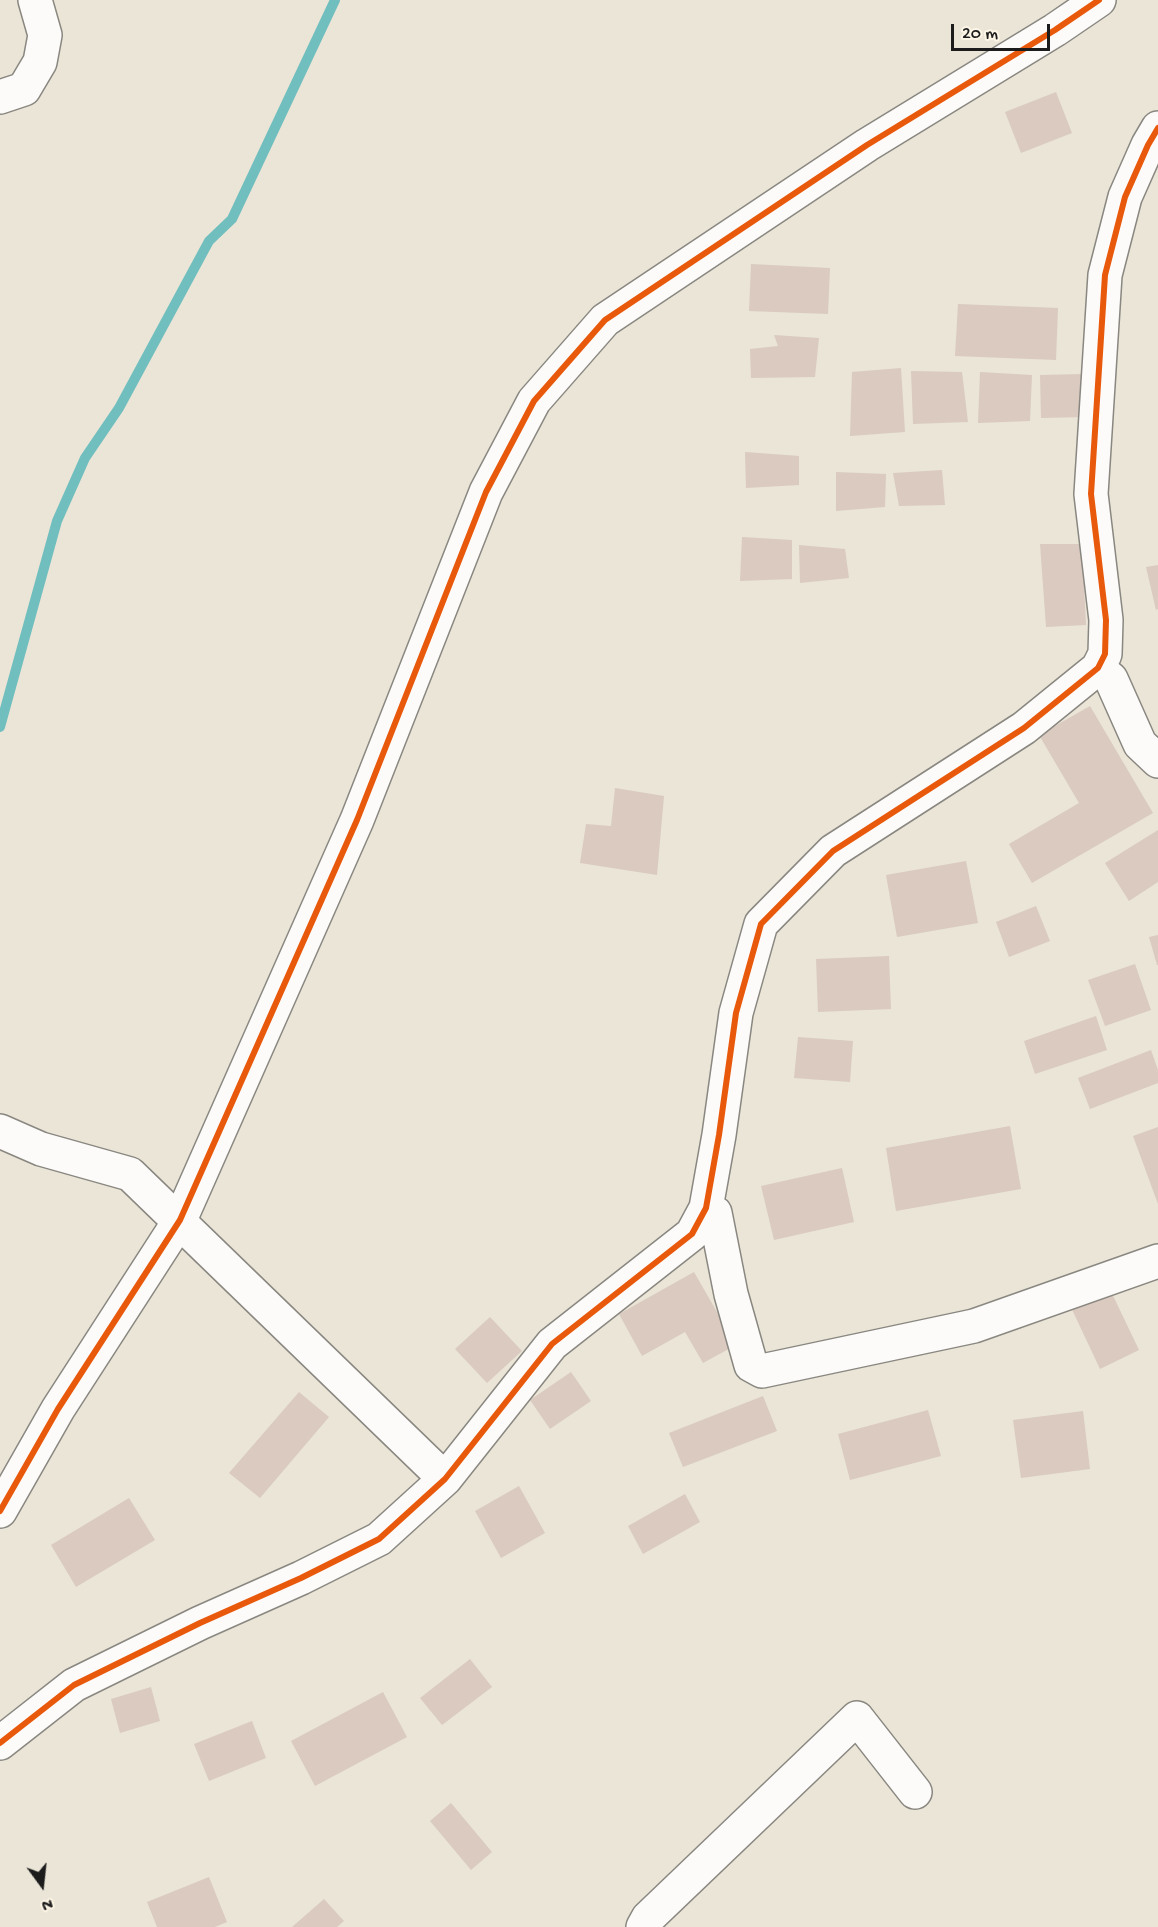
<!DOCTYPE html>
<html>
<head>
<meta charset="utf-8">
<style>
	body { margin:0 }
	#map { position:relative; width:1158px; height:1927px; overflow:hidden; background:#eae5d7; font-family:"Gochi Hand",sans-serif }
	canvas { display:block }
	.north { position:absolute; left:12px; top:1855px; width:60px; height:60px; -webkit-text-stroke:4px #fcf5e5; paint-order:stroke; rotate:165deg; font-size:16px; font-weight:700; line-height:24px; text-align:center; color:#1c1c1c }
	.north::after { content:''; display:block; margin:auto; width:21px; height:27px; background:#1c1c1c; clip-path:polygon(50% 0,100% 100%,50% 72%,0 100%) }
	.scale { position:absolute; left:951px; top:24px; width:99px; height:27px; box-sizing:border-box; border:3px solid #1c1c1c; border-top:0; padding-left:8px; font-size:18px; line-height:21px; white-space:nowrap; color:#1c1c1c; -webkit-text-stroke:4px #fcf5e5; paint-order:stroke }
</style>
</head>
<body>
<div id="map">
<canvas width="1158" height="1927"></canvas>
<div class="north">N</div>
<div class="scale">20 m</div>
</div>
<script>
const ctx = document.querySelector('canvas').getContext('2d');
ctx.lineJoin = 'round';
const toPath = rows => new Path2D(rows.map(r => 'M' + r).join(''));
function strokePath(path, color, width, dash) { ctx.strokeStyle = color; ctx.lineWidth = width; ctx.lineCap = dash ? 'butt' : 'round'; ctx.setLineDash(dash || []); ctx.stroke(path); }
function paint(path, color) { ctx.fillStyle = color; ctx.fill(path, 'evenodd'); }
strokePath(toPath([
	[0,727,57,521,85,458,119,408,209,241,232,219,335,0]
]), '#70bebe', 10);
paint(toPath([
	[1056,92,1072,133,1021,153,1005,112],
	[751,264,830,268,828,314,749,311],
	[958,304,1058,308,1056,360,955,356],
	[774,335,819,338,815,377,751,378,750,349,778,346],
	[901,368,905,432,850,436,852,372],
	[911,371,962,372,968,422,913,424],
	[980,372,1032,375,1030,421,978,423],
	[1083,374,1085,417,1041,418,1040,375],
	[745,452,799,456,799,485,746,488],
	[942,470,945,505,899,506,893,473],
	[836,472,886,474,885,507,836,511],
	[742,537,792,540,792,579,740,581],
	[1040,544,1082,544,1086,625,1046,627],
	[799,545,845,549,849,578,800,583],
	[1158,565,1158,609,1156,610,1146,567],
	[1090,706,1153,813,1032,883,1009,844,1079,803,1039,735],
	[615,788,664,796,657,875,580,863,586,824,611,826],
	[1158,830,1158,882,1129,901,1105,863],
	[966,861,978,923,897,937,886,875],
	[1036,906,1050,941,1009,957,996,922],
	[1158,935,1158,965,1157,965,1149,937],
	[889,956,891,1009,818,1012,816,959],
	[1135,964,1151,1010,1105,1026,1088,980],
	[1096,1016,1107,1050,1035,1074,1024,1041],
	[798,1037,853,1041,850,1082,794,1078],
	[1151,1050,1158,1070,1158,1083,1090,1109,1078,1078],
	[1010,1126,1021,1189,896,1211,886,1148],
	[1158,1127,1158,1204,1133,1136],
	[842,1168,854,1222,774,1240,761,1186],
	[694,1272,736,1345,703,1363,685,1332,642,1356,619,1314],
	[1107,1283,1139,1350,1100,1369,1068,1301],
	[490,1317,522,1351,487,1383,455,1349],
	[571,1372,591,1401,550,1429,530,1400],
	[299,1392,329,1417,260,1498,229,1473],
	[763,1396,777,1431,683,1467,669,1433],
	[928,1410,941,1456,850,1480,838,1434],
	[1083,1411,1090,1469,1021,1478,1013,1420],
	[519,1486,545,1533,501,1558,475,1511],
	[685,1494,700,1522,643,1554,628,1526],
	[129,1498,155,1540,76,1587,51,1545],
	[470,1659,492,1687,442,1725,420,1698],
	[151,1687,160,1721,120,1733,111,1699],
	[383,1692,407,1737,315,1786,291,1741],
	[252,1721,266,1758,209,1781,194,1744],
	[451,1803,492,1852,471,1870,430,1821],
	[209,1877,227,1922,215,1927,157,1927,147,1902],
	[324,1899,344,1921,337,1927,292,1927]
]), '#dacac0');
const minor = toPath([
	[0,97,24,89,40,62,45,35,35,0],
	[1098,668,1111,679,1140,744,1158,761],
	[0,1131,41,1149,130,1174,445,1479],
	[706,1208,715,1213,731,1294,751,1365,762,1371,974,1326,1158,1261],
	[0,1511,58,1409,180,1220,357,820,486,492,534,401,605,320,867,145,1055,30,1099,0],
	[0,1743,74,1685,200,1623,301,1578,379,1539,445,1479,552,1344,692,1234,706,1208,719,1135,736,1013,761,924,833,851,1024,728,1098,668,1105,654,1106,620,1091,494,1105,275,1125,197,1148,145,1158,128],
	[643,1927,648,1918,857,1718,915,1792]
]);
strokePath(minor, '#898780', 36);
strokePath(minor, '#fcfbf9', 33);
strokePath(toPath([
	[0,1511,58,1409,180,1220,357,820,486,492,534,401,605,320,867,145,1055,30,1099,0],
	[0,1743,74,1685,200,1623,301,1578,379,1539,445,1479,552,1344,692,1234,706,1208,719,1135,736,1013,761,924,833,851,1024,728,1098,668,1105,654,1106,620,1091,494,1105,275,1125,197,1148,145,1158,128]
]), '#e8590c', 6);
</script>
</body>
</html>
